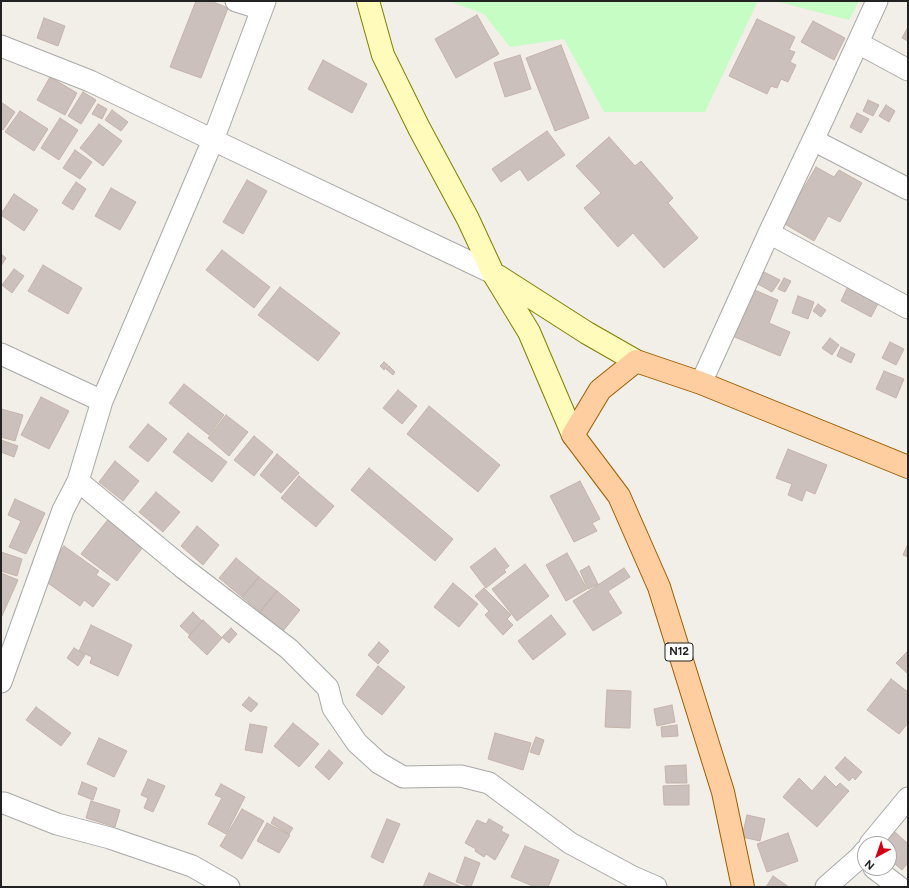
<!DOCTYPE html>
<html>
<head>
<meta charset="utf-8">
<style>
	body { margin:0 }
	#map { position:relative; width:909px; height:888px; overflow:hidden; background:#f2eee8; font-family:Figtree,sans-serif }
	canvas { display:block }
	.frame { position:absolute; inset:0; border:2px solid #222; pointer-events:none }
	.north { position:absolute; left:857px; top:836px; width:40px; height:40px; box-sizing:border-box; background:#fff; border:1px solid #a7a7a7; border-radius:50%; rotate:220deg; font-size:11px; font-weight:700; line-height:16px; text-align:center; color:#222 }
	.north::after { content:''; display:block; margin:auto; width:14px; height:18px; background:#d30012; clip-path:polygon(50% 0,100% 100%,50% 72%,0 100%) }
</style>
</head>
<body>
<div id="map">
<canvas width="909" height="888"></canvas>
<div class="frame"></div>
<div class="north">N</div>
</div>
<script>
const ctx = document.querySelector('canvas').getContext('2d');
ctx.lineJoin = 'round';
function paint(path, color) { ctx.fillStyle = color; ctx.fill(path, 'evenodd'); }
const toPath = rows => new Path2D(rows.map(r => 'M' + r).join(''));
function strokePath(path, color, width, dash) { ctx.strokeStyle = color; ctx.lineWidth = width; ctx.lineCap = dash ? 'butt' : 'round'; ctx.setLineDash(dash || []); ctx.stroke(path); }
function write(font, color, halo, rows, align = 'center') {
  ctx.font = font + ' Figtree,sans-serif'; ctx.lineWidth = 4; ctx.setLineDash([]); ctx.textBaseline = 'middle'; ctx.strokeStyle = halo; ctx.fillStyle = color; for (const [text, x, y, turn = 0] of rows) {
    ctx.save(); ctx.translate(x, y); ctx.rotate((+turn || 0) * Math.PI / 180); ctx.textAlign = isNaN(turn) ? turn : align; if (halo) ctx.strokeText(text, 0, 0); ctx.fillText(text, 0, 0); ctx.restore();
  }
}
paint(toPath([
	[449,1,758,1,705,112,604,112,564,39,510,47,484,14],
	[775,1,859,1,849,20]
]), '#c5fdc4');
const building = toPath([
	[196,1,211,1,228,8,201,78,170,67,196,1],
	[477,15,499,54,456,78,435,39,477,15],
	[44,18,65,26,58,46,37,38,44,18],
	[757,19,795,37,789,50,795,52,790,62,796,65,788,82,781,79,777,88,771,86,767,94,729,76,757,19],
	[813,21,845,38,834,60,801,42,813,21],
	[908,27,908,41,902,38,908,27],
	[561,45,589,118,555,131,526,58,561,45],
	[520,55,531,89,505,97,494,63,520,55],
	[323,60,367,84,352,113,308,89,323,60],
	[50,77,77,93,65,115,37,100,50,77],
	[83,92,96,100,81,124,68,116,83,92],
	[868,100,879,105,873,116,863,111,868,100],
	[1,102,15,112,3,130,1,128,1,102],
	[98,104,107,109,102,119,92,114,98,104],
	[886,105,895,111,889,122,879,116,886,105],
	[112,110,128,122,121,131,105,120,112,110],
	[20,111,48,129,34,151,5,132,20,111],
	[857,113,869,119,861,133,850,127,857,113],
	[60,118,78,130,59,160,41,148,60,118],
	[99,124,122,141,103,166,80,148,99,124],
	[547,131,565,155,528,181,520,169,501,182,492,169,547,131],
	[609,137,635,166,641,161,673,198,668,203,698,238,664,268,633,233,618,247,584,208,601,193,576,166,609,137],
	[75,150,92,162,80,179,63,168,75,150],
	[816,167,834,177,839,170,862,183,840,222,828,216,814,241,783,223,816,167],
	[247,180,267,191,243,234,223,222,247,180],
	[76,182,86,189,73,210,62,203,76,182],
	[111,188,136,202,120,230,95,216,111,188],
	[14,194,38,210,24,231,1,215,1,214,14,194],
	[222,250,270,287,254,308,206,270,222,250],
	[1,254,6,258,1,266,1,254],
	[43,265,82,288,68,314,28,291,43,265],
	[14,269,24,276,12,293,2,285,14,269],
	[764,272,780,280,772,292,758,284,764,272],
	[784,278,791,281,785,292,778,289,784,278],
	[849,284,880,300,871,317,841,301,849,284],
	[280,287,340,333,318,361,258,315,280,287],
	[750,288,778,300,769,323,790,332,780,356,730,335,750,288],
	[798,296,814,302,808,319,792,313,798,296],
	[818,304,826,310,821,317,813,311,818,304],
	[830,338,839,345,832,355,822,348,830,338],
	[890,342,904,349,896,365,882,358,890,342],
	[841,347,855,354,851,363,837,356,841,347],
	[384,362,388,365,384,370,380,366,384,362],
	[389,366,395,372,393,375,386,369,389,366],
	[884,371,904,379,896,398,876,389,884,371],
	[184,384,224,415,209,435,169,403,184,384],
	[398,390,417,406,402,424,383,408,398,390],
	[41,397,69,411,49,449,21,435,41,397],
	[429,406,500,465,478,492,407,434,429,406],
	[1,409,23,415,15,441,1,437,1,409],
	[226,415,248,432,229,456,208,438,226,415],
	[148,424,167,439,148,462,129,447,148,424],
	[188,433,227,462,212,482,173,452,188,433],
	[254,436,273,452,254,476,234,460,254,436],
	[1,440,18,446,14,457,1,452,1,440],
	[788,449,827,465,815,494,806,490,802,501,788,495,792,484,776,478,788,449],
	[277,454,299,473,281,493,260,475,277,454],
	[115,461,139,481,123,501,99,482,115,461],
	[369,468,453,539,435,561,351,490,369,468],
	[299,476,334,506,316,527,281,498,299,476],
	[580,481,600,519,592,523,597,531,574,542,550,496,580,481],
	[156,492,180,512,163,532,139,512,156,492],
	[15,499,45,513,26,554,9,547,21,521,8,515,15,499],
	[113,513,143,547,117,581,81,554,113,513],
	[197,526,219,545,203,565,181,546,197,526],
	[908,544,908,557,903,555,908,544],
	[64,546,99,571,96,575,110,584,93,607,84,600,80,606,41,578,64,546],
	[495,548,509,566,504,570,506,572,486,588,470,567,495,548],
	[1,552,22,559,17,576,1,571,1,552],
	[567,553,587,589,566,601,546,565,567,553],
	[236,558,259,577,242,597,219,578,236,558],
	[525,564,549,596,517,621,492,589,525,564],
	[589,566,598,584,588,589,580,571,589,566],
	[624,568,630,577,608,591,622,613,593,631,573,601,624,568],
	[1,573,18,580,1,618,1,573],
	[259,577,277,591,260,612,242,597,259,577],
	[453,583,478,604,459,627,434,607,453,583],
	[484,588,511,615,507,619,513,625,503,635,485,615,489,611,475,596,484,588],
	[277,591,300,610,283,631,260,612,277,591],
	[193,612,202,621,190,635,180,626,193,612],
	[551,615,566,634,533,660,518,641,551,615],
	[203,620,222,638,207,655,188,637,203,620],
	[91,625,132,645,118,676,90,663,92,657,79,651,91,625],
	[231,628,237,634,229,643,222,637,231,628],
	[379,642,389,651,378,664,368,655,379,642],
	[74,648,85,655,78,666,67,658,74,648],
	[908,651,908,674,896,663,908,651],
	[378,666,405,687,382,715,356,695,378,666],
	[891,679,908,692,908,707,907,708,908,709,908,723,899,734,867,710,891,679],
	[607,690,631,691,630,728,605,727,607,690],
	[249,697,258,704,251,712,242,705,249,697],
	[672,705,675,722,657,726,654,709,672,705],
	[36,707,71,733,61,746,26,720,36,707],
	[293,723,319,744,299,767,274,746,293,723],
	[250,724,267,727,262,753,245,750,250,724],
	[677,725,678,736,662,737,661,727,677,725],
	[495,733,531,743,523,770,488,759,495,733],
	[536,737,544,740,539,755,530,752,536,737],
	[99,738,127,751,114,777,87,764,99,738],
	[329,750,343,763,329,780,315,767,329,750],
	[845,757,862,772,855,780,853,777,849,781,835,768,845,757],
	[686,765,687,783,666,783,665,766,686,765],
	[825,776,836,787,840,783,849,791,817,827,783,797,799,778,812,791,825,776],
	[148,779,165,786,153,812,144,808,148,798,141,795,148,779],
	[82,782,97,788,93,800,78,794,82,782],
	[221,784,245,797,226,834,208,824,222,798,215,795,221,784],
	[689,785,689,805,664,805,663,786,689,785],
	[91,801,120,810,115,827,86,818,91,801],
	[242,809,264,821,242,859,220,846,242,809],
	[747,815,765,819,760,841,742,837,747,815],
	[274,817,293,828,289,834,271,823,274,817],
	[387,819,400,824,383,863,371,857,387,819],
	[489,819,503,827,501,831,509,835,495,860,486,854,484,857,475,851,476,849,465,843,477,820,486,824,489,819],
	[267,823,290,835,279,853,257,841,267,823],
	[894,831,908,844,908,863,902,870,889,859,889,844,883,844,894,831],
	[788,833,798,861,767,872,757,844,788,833],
	[525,846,559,860,548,887,535,887,511,877,525,846],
	[465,857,480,863,471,887,456,882,465,857],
	[429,873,462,887,423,887,429,873],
	[773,876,789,887,766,887,773,876]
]);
paint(building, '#cbc0bb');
strokePath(building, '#c5b3a9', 1);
const street = toPath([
	[236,1,262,9],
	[858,43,908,70],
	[1,46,90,81,213,140,493,273],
	[813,140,908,189],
	[769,233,908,308],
	[1,354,102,401],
	[701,383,769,233,822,121,877,1],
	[78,481,182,567,289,649,328,688,333,708,357,743,379,763,403,777,461,776,489,783,570,843,633,877,656,887],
	[1,682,63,510,78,481,102,401,213,140,265,1],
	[1,803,4,803,57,824,110,838,192,866,229,887],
	[870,844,908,798],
	[874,868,899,887],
	[826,887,859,858,865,851]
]);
const secondary = toPath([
	[368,1,383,55,419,128,468,219,493,273,529,332,573,435],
	[498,276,587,333,636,361]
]);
const primary = toPath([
	[743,887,723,792,659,587,619,496,573,435,600,390,636,361,701,383,908,467]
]);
strokePath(street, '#a9a9a9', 23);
strokePath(secondary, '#7f8100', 24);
strokePath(primary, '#9f5d00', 24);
strokePath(street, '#fff', 21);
strokePath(secondary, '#fefbbb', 22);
strokePath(primary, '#ffcea0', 22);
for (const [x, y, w] of [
	[679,652,28]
]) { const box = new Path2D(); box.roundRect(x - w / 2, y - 9, w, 18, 3); ctx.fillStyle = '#fff'; ctx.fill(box); strokePath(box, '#222', 1); }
write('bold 11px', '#222', null, [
	["N12",679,652]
]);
</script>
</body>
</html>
